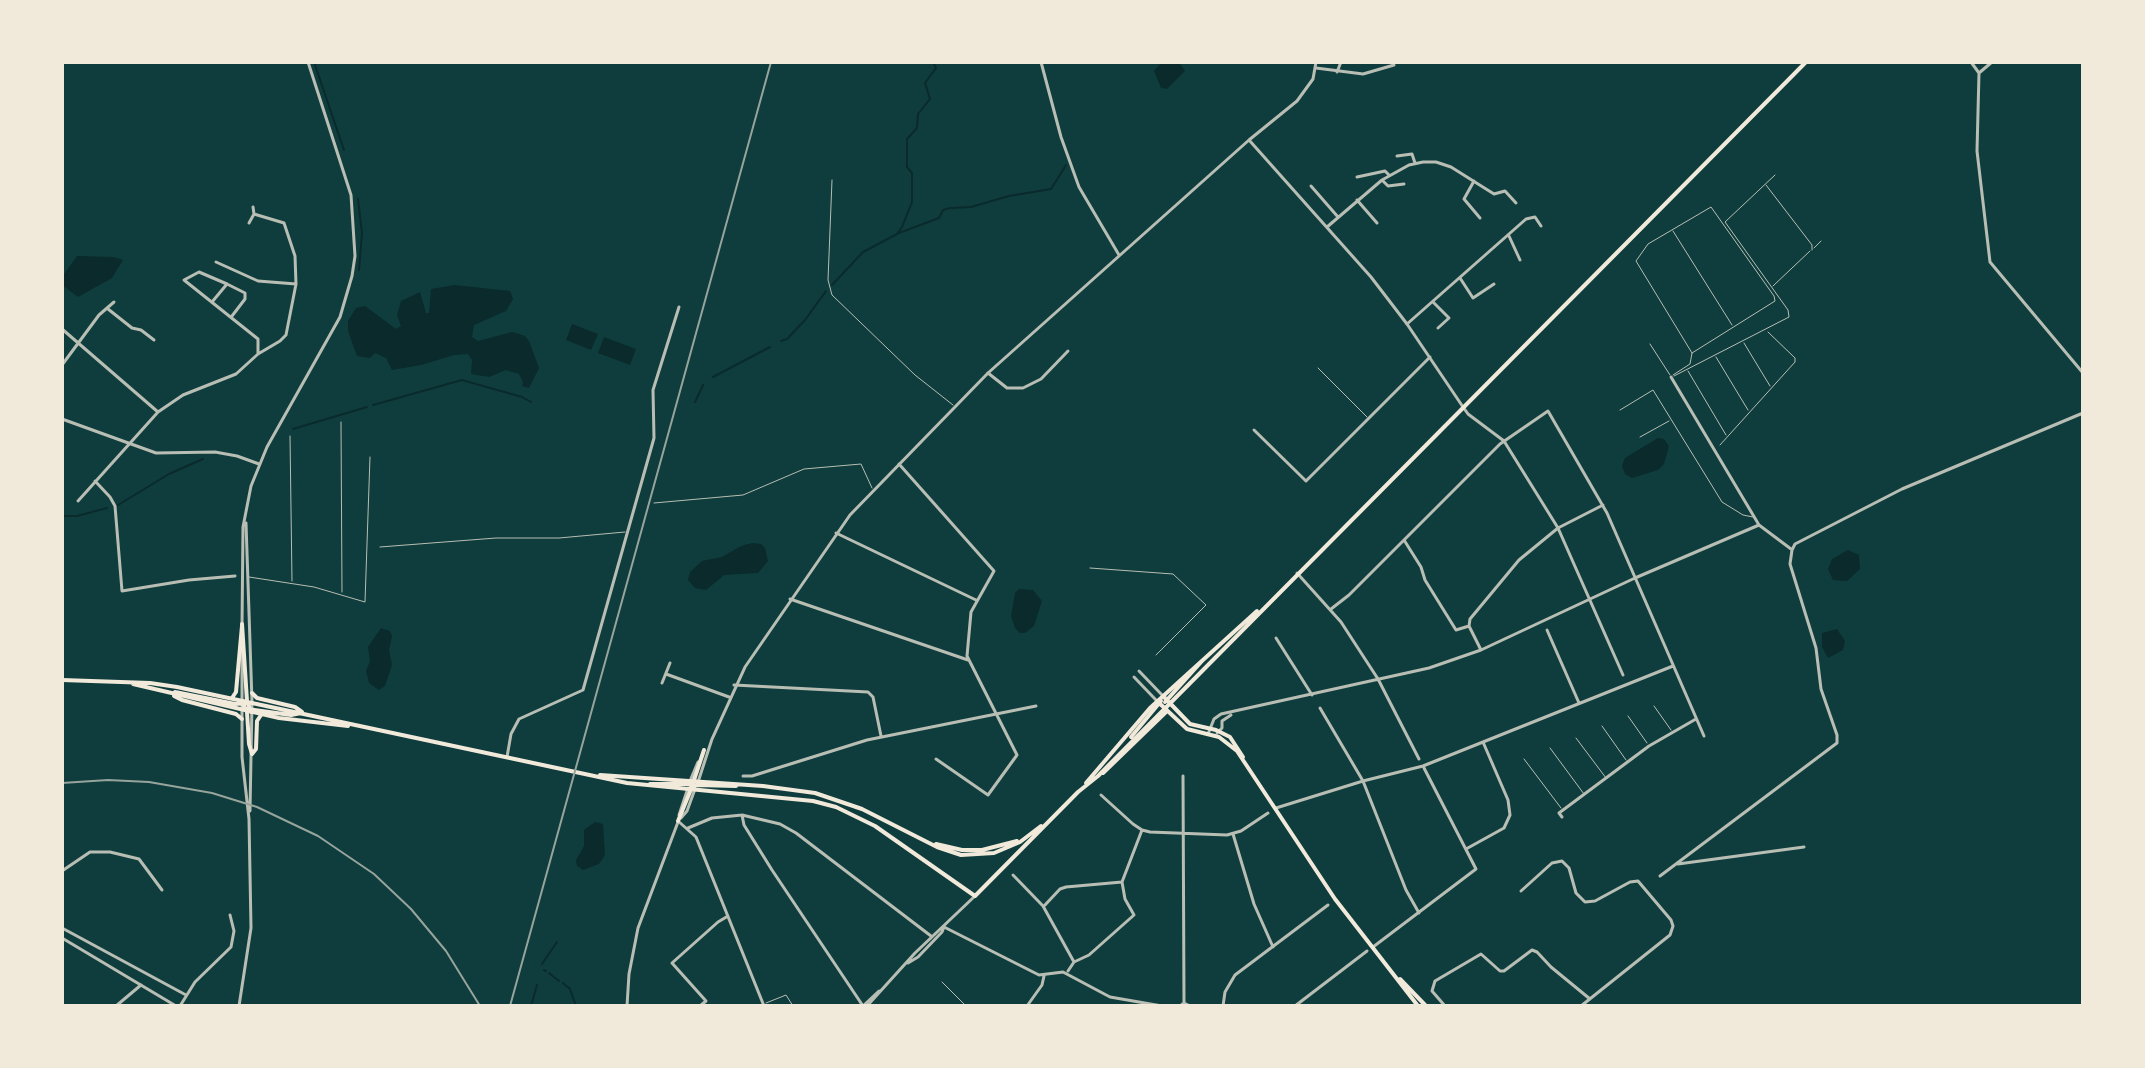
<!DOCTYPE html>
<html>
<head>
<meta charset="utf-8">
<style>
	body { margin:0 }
	#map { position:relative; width:2145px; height:1068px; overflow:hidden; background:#0f3d3e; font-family:"IBM Plex Sans",sans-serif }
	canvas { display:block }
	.frame { position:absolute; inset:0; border:64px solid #f1e9da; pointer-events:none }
</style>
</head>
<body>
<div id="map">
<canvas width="2145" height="1068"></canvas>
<div class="frame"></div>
</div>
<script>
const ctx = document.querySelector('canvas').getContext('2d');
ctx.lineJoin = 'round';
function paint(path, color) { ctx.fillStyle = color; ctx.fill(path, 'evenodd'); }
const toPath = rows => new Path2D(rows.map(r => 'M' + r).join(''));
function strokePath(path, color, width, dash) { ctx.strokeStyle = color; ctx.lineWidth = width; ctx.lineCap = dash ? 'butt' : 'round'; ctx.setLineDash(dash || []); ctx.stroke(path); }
paint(toPath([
	[1162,62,1179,62,1185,71,1167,89,1161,88,1154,71],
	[77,256,114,257,123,260,112,278,78,297,62,285,62,277],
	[455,285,510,291,513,299,506,311,474,325,472,337,478,341,512,332,525,336,529,341,539,368,529,388,522,386,523,382,519,374,506,370,489,377,471,374,472,360,468,354,454,355,421,365,392,370,386,358,375,353,370,358,357,356,348,331,348,321,356,308,365,306,396,329,401,326,397,315,401,301,420,292,426,313,429,313,431,289],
	[572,324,598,334,591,350,566,340],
	[604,337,636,349,630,365,598,353],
	[1658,438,1664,439,1669,446,1664,464,1658,470,1632,478,1625,474,1622,466,1625,458],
	[752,543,761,544,765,548,768,561,758,573,724,575,706,590,695,588,688,580,690,572,702,561,722,557,741,546],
	[1848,550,1859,555,1860,569,1847,581,1833,580,1828,569,1832,559],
	[1019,589,1033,590,1042,601,1034,626,1025,633,1020,633,1015,628,1011,616,1015,593],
	[381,628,390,631,392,636,389,650,392,665,385,686,379,690,369,683,366,671,370,661,368,647],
	[1837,629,1845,641,1843,650,1828,658,1822,647,1822,633],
	[595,822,603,824,605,855,599,864,583,870,577,866,576,860,584,846,584,830]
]), '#0a2a2b');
strokePath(toPath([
	[314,62,344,150],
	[358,199,362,233,359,270],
	[899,233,939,218,943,210,950,208,971,207,1009,196,1051,189,1066,165],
	[832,285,863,252,897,234,902,227,912,202,912,173,907,167,907,139,917,128,918,114,930,99,925,83,936,68,933,62],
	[781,341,787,339,805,320,826,291],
	[713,377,770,347],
	[695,402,703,385],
	[373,405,462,380,522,397,531,402],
	[293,429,367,407],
	[118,505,169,474,203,459],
	[62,516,77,516,107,508],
	[542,964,557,942],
	[544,970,546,971],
	[549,973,559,981],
	[563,983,570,989,576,1006],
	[531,1006,537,985]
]), '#0a2a2b', 2);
strokePath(toPath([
	[832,180,828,280,832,295,915,375,953,405],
	[1766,185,1812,245,1812,250],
	[1673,231,1732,325],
	[1814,248,1821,241],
	[1773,286,1810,251],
	[1744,343,1770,386],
	[1650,344,1670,375],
	[1716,357,1748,410],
	[1318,368,1367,417],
	[1688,371,1726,435],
	[1673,375,1690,364,1692,353,1775,301,1774,296,1711,207,1648,244,1636,261,1692,353],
	[1674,376,1789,317,1788,310,1725,222,1775,175],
	[1620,410,1653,390,1722,502,1743,515,1753,517],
	[341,422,342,592],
	[290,436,292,581],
	[1640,437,1669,421],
	[1720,445,1795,362,1795,358,1768,332],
	[654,503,743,495,804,469,861,464,872,488],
	[380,547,496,538,559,538,625,532],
	[1090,568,1173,574,1206,605,1156,655],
	[249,577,314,587,365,602,370,457],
	[1654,706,1671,730],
	[1628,716,1647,743],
	[1602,726,1626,760],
	[1576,738,1606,778],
	[1550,748,1584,794],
	[1524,759,1561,808],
	[942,982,966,1006],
	[766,1003,786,995,793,1006]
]), '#b8beb3', 1);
strokePath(toPath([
	[1041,62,1061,137,1079,187,1119,255],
	[1971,62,1979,73,1977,151,1990,262,2083,373],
	[1316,68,1363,74,1394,65],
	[1337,72,1341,62],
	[1979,73,1992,62],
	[1397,156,1412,154,1415,163],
	[1357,177,1385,171,1389,175],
	[1382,180,1388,186,1404,184],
	[1474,181,1464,199,1480,218],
	[1311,186,1338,217],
	[1357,200,1377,223],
	[249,223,254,214,253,207],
	[1327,227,1382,180,1409,165,1423,162,1436,162,1451,167,1494,194,1505,191,1516,203],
	[1509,236,1520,260],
	[216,262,258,281,296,284],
	[1460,278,1473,298,1494,284],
	[227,284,199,272,184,280,258,339,258,354],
	[212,302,227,284,245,293,245,299,232,316],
	[1433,302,1449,318,1438,328],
	[108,309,132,328,141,330,154,340],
	[1407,324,1526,219,1535,217,1541,226],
	[62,329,158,412],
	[62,365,99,315,114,302],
	[988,373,1007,388,1023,388,1041,379,1068,351],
	[1671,377,1759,525,1791,549],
	[1463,407,1468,414,1504,441,1558,528,1623,675],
	[62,419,156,453,215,452,237,456,259,464],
	[1254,430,1306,481,1430,357],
	[899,464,994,571,971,612,967,656,1017,755,988,795,936,759],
	[95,481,110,497,115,506,122,591,189,580,235,576],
	[78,501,158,412,183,395,236,374,258,354,280,341,286,335,296,284,295,256,284,223,254,214],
	[836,533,976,600],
	[1404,540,1421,567,1425,580,1456,630,1469,626],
	[1297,573,1341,622,1378,679,1419,759],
	[790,599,968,660],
	[1331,609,1349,595,1500,444,1548,411,1607,513,1704,736],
	[1547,630,1579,703],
	[1276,638,1312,695],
	[1481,650,1469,626,1470,619,1519,560,1558,528,1603,505],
	[1139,671,1163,696],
	[666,674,729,697],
	[1134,677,1156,700],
	[662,683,670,663],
	[734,685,868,692,873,697,881,736],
	[1320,708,1363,781,1406,890,1419,913],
	[1217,733,1222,728,1222,721,1231,715],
	[1208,734,1214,719,1221,714,1429,668,1481,650,1635,578,1759,525],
	[507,757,511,734,519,719,583,690,654,438,653,390,679,307],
	[743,776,752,776,867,740,1036,706],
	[1183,776,1184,1003],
	[1101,795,1133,824,1142,830,1150,832,1227,835,1241,831,1268,813],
	[1276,808,1363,781,1423,766,1673,666],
	[742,815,744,825,772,870,863,1006],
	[1562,817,1559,813,1649,746,1696,719],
	[678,821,696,837,764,1006],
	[688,828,712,818,742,815,780,824,796,833,931,936],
	[1233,834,1254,904,1273,947],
	[1466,849,1504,828,1510,815,1508,800,1483,742],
	[1678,864,1804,847],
	[62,871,90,852,110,852,139,859,162,890],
	[1013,875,1043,906,1074,962],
	[1660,876,1837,743,1837,735,1821,689,1816,648,1790,564,1792,550,1795,544,1902,489,2083,413],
	[1521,891,1552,863,1562,861,1569,868,1576,893,1585,902,1595,901,1630,882,1638,881,1671,920,1673,926,1670,935,1581,1006],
	[1045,905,1060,889,1066,887,1122,882],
	[944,927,1039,975,1063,972,1110,997,1162,1006],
	[62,928,186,995],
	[1373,947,1476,869,1424,768],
	[1068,971,1074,962,1089,955,1134,915,1125,899,1122,882,1142,830],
	[116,1006,141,985],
	[180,1006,195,982,231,947,234,931,230,915],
	[700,1006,706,1001,672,963,718,922,728,916],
	[1027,1006,1042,985,1044,976],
	[1180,1006,1184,1003,1190,1006],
	[1223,1006,1225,992,1235,975,1328,905],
	[1295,1006,1367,951],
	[1445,1006,1432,991,1435,981,1481,954,1500,971,1504,971,1532,950,1537,952,1551,967,1590,999]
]), '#b8beb3', 3);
strokePath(toPath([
	[1249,140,1371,277,1407,324,1463,407],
	[246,523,252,702,250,811],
	[242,626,243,527,251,486,267,447,340,317,352,276,355,256,351,195,308,62],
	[690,781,698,762],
	[698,782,712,739,745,667,850,515,988,373,1249,140,1297,101,1313,79,1316,62],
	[679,815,688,788],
	[681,818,687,811,695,789],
	[62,938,176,1006],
	[908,963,918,957,942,932,944,927],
	[239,1006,251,928,249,819,242,757,242,649],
	[627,1006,629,974,638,928,678,822],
	[863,1006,879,991],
	[867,1006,915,953,975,896]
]), '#b8beb3', 3);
strokePath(toPath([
	[242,624,247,701,251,712],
	[62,680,150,683,177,687,627,783,813,801,836,807,875,826,975,896,1078,792,1098,776,1806,62],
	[133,684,279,718,348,726],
	[175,692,235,704,249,703],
	[252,693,257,698,295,707,302,712],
	[174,696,182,700,236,714,242,719],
	[1163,696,1190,724,1216,730,1230,737,1243,757],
	[232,698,236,692,242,626],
	[1157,701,1187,729,1219,737,1237,751,1335,899,1418,1006],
	[242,702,247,712,249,744,252,754],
	[1165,702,1202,661],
	[247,709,291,715,301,713],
	[1131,737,1161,701],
	[252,754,256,749,257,721,261,715],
	[1103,773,1167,711],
	[600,775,763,786,815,793,862,809,937,847,961,855,994,853,1020,842,1041,826],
	[694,780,704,750],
	[1086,783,1150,708,1257,611],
	[650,784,693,784],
	[690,788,697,785,736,786],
	[678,821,692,787],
	[936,844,962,850,982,850,1017,841],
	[1400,979,1426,1006]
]), '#f1e9da', 4);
strokePath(toPath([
	[62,783,108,780,149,782,212,793,257,807,318,836,374,874,411,909,446,951,480,1006],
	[510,1006,771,62]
]), '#97a49c', 2);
</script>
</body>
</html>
